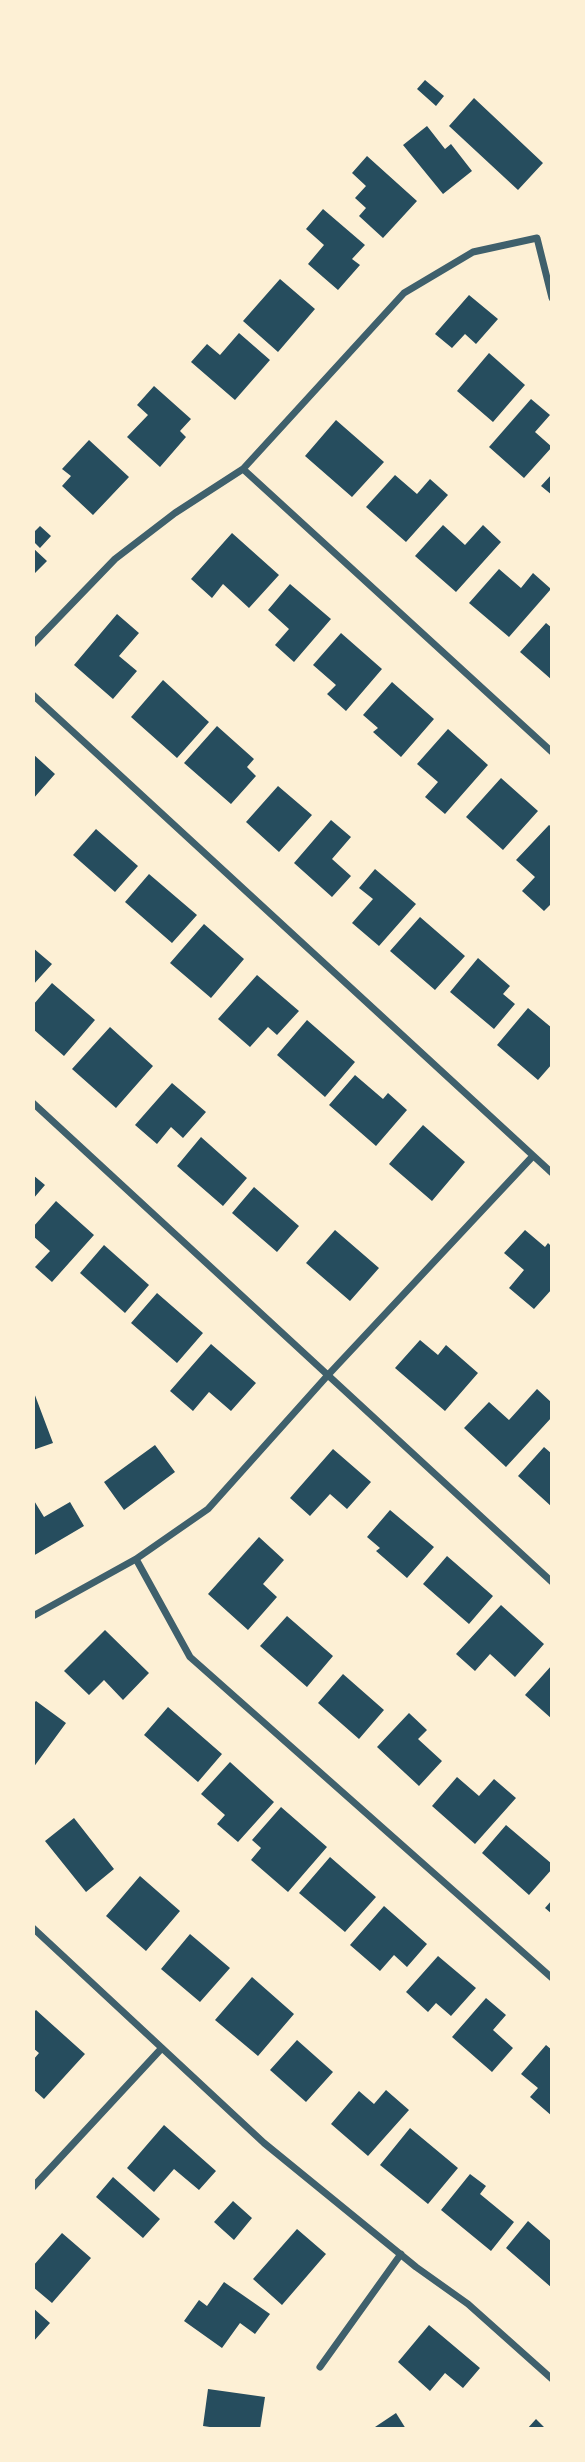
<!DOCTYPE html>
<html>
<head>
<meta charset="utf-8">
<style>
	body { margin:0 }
	#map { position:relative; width:585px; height:2462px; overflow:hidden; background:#fdf0d5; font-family:"Zilla Slab",serif }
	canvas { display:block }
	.frame { position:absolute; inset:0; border:35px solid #fdf0d5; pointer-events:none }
</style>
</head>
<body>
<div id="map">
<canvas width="585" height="2462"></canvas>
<div class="frame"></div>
</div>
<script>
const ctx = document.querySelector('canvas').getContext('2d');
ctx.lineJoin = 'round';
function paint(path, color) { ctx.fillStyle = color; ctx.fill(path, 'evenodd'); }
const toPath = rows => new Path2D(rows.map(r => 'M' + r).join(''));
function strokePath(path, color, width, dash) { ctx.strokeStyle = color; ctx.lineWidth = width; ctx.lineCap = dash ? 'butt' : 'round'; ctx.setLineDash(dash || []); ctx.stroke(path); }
paint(toPath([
	[425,80,444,96,436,106,417,89],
	[474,98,543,163,518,190,449,126],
	[427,126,445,149,451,144,472,171,443,194,403,145],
	[367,156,417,201,383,238,359,216,366,208,355,198,366,186,352,173],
	[323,209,365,245,352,259,360,265,338,290,308,264,324,245,306,229],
	[280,279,315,309,278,352,243,321],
	[469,295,498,319,476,344,465,334,452,348,435,334],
	[239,333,270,360,235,400,191,362,207,344,220,355],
	[489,353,525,385,493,422,457,391],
	[154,386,191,419,180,431,186,437,160,467,127,437,148,415,137,405],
	[531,399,550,415,535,432,552,447,524,478,489,447],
	[336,420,384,462,352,497,305,456],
	[89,440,129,477,93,515,62,486,71,476,62,469],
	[552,474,552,495,541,486],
	[395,475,417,494,430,479,448,495,406,542,366,507],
	[443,525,465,545,483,525,501,542,456,592,415,556],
	[40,526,51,536,40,548,33,541,33,533],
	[232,533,279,575,249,608,223,584,212,598,191,579],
	[33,548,47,561,33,575],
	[499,569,521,588,533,573,551,589,509,637,469,603],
	[290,584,331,619,294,662,275,645,289,629,268,610],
	[117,614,139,633,119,656,137,671,113,699,74,665],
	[546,623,552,628,552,680,520,652],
	[341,633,382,669,346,711,327,694,336,685,313,665],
	[163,680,209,722,177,758,131,717],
	[392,682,434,719,401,757,373,732,378,728,363,715],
	[217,726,254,759,247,767,256,776,231,804,184,763],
	[448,729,488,765,445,814,425,797,438,782,417,764],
	[33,754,55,774,33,799],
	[501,778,538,811,503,850,466,817],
	[278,786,312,815,279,852,246,822],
	[331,820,351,837,332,859,351,876,332,897,294,863],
	[549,825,552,827,552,903,544,911,522,891,535,877,516,860],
	[96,829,138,866,115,892,73,855],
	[375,869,416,904,379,946,352,923,373,899,359,888],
	[149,874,197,915,172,943,125,902],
	[420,917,465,956,435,990,390,951],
	[204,924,244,959,211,998,170,963],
	[33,948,52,964,33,985],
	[478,958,510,986,503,994,515,1004,494,1029,450,992],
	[257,975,299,1011,277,1035,268,1027,250,1047,218,1019],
	[52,983,95,1020,64,1056,33,1029,33,1005],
	[528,1008,552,1028,552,1064,538,1080,497,1045],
	[307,1020,355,1062,325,1097,277,1055],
	[110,1027,153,1066,116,1108,72,1069],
	[355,1075,383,1099,388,1093,407,1110,376,1146,329,1105],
	[172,1083,206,1112,183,1138,171,1127,157,1144,135,1125],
	[423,1125,465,1162,432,1201,389,1164],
	[201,1137,247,1178,223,1206,177,1166],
	[33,1175,45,1185,33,1199],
	[254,1187,299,1226,277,1252,232,1213],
	[56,1201,94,1235,52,1282,35,1267,50,1251,33,1236,33,1227],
	[335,1230,379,1268,350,1301,306,1263],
	[525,1230,545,1247,548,1243,552,1247,552,1289,534,1309,509,1288,524,1270,504,1253],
	[104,1245,149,1285,125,1313,80,1273],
	[157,1293,203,1333,177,1363,131,1323],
	[420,1340,438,1355,446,1345,478,1373,445,1411,395,1368],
	[211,1344,256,1383,231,1411,209,1392,193,1411,170,1391],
	[537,1389,552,1403,552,1417,506,1467,464,1428,489,1402,509,1420],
	[33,1390,53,1443,33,1450],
	[155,1445,175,1472,124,1510,104,1482],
	[544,1447,552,1454,552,1507,518,1476],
	[333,1449,371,1482,347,1509,330,1494,310,1516,290,1498],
	[33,1499,44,1517,70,1502,84,1526,33,1556],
	[390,1510,434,1547,407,1578,376,1551,380,1548,367,1537],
	[259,1537,284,1560,263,1584,277,1597,248,1630,208,1594],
	[447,1556,493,1596,469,1624,423,1584],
	[501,1605,544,1644,515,1677,490,1654,475,1671,456,1654],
	[287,1616,333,1656,307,1687,260,1646],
	[105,1630,149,1673,123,1700,104,1680,89,1695,64,1671],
	[552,1665,552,1719,525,1695],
	[343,1674,384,1710,359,1739,318,1703],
	[36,1701,66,1723,33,1768,33,1704],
	[168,1707,222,1754,198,1782,144,1735],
	[409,1713,427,1730,418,1739,442,1761,419,1786,377,1747],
	[230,1762,274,1802,238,1842,217,1824,225,1815,201,1794],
	[457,1777,479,1796,494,1779,516,1798,475,1844,432,1806],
	[281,1807,327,1847,288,1892,251,1860,261,1848,252,1840],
	[74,1818,114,1869,86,1892,45,1841],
	[506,1825,552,1864,552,1869,529,1895,482,1853],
	[330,1857,376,1897,345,1932,299,1893],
	[140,1876,180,1911,146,1951,106,1916],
	[552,1900,552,1914,545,1908],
	[384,1906,427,1944,407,1967,394,1955,380,1971,350,1945],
	[190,1934,230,1968,200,2002,161,1969],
	[438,1956,476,1988,451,2016,436,2003,428,2012,406,1992],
	[252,1977,294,2014,258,2056,215,2020],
	[486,1998,506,2015,493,2030,513,2048,492,2072,452,2037],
	[36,2010,85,2054,44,2099,33,2089,33,2060,39,2053,33,2048,33,2013],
	[297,2040,333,2072,306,2102,270,2070],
	[546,2045,552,2050,552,2116,530,2097,538,2088,521,2074],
	[386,2090,409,2110,368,2156,331,2124,359,2091,374,2104],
	[164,2125,216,2171,199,2190,174,2169,154,2192,127,2168],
	[410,2128,458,2168,428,2204,380,2165],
	[470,2174,486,2186,480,2194,514,2222,491,2251,441,2210],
	[113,2177,160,2219,143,2238,96,2197],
	[233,2201,252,2218,234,2240,214,2222],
	[528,2221,552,2242,552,2288,506,2248],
	[297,2229,326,2254,282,2305,253,2279],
	[62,2233,91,2258,52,2303,33,2287,33,2266],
	[224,2282,270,2314,255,2334,240,2323,222,2348,184,2321,199,2300,207,2306],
	[33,2308,50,2323,33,2342],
	[429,2325,480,2368,463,2388,445,2373,430,2391,398,2362],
	[208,2389,265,2397,260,2429,223,2429,203,2426],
	[396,2413,406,2429,372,2429],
	[536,2419,546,2429,527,2429]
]), '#264d5e');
strokePath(toPath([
	[243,469,552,752],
	[33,644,115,559,175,513,243,469,404,293,473,252,537,238,552,298],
	[33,695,552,1173],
	[33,1103,552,1582],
	[136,1559,190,1657,552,1978],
	[33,1616,136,1559,208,1509,328,1375,533,1156],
	[33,1928,264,2143,416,2267,468,2304,552,2379],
	[33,2187,161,2049],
	[320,2367,401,2254]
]), '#3f606c', 7);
</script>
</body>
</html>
